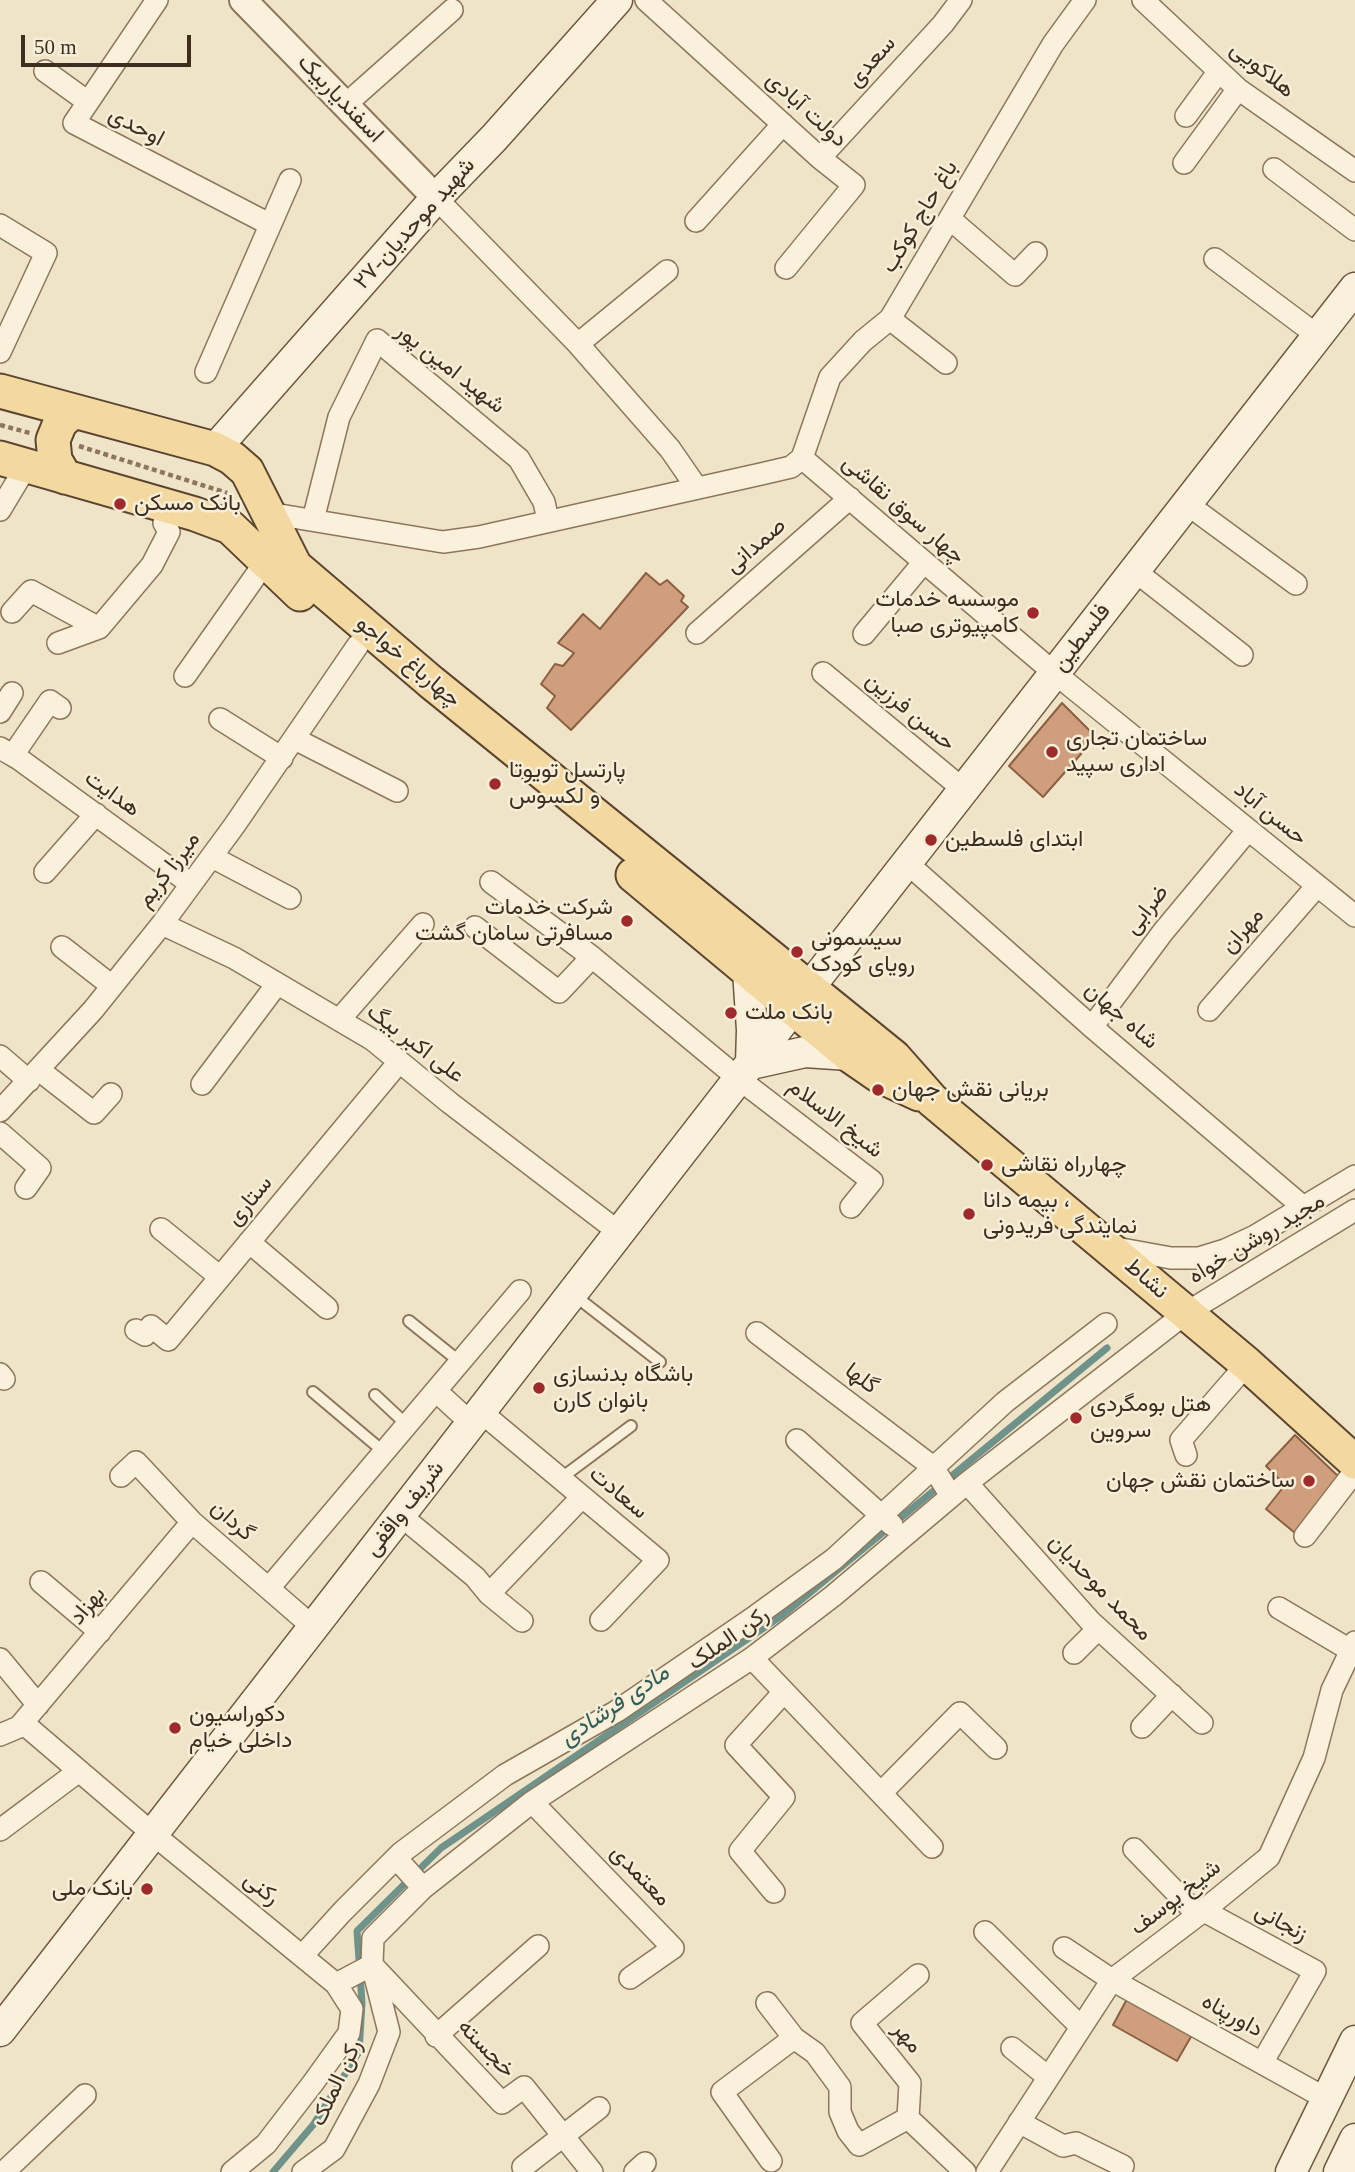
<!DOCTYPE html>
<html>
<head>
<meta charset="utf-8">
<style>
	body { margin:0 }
	#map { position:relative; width:1355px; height:2172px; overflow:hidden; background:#f0e4c8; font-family:"Times New Roman",serif }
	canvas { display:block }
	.scale { position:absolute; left:21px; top:35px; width:170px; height:32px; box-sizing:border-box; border:4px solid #3d2e20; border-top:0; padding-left:9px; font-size:21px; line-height:24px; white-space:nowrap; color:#3d2e20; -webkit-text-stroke:5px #f7eed8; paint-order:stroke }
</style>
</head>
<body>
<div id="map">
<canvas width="1355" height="2172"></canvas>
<div class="scale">50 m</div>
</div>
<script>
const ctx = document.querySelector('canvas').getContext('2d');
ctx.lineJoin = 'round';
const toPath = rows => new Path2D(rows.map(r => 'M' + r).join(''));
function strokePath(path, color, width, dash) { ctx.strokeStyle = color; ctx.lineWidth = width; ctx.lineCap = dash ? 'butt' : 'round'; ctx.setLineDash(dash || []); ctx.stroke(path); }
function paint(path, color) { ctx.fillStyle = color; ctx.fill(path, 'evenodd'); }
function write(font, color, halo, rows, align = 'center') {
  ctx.font = font + ' "Times New Roman",Vazirmatn,serif'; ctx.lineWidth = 5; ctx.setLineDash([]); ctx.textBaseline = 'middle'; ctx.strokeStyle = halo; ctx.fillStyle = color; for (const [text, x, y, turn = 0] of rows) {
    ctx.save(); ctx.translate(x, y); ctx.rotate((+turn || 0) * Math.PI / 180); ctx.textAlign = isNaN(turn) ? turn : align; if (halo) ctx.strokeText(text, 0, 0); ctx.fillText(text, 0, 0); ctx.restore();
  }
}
strokePath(toPath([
	[273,2172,313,2125,359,2052,362,2003,357,1931,441,1848,784,1614,1107,1348]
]), '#6f938a', 7);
const building = toPath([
	[646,573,660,585,667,580,684,596,681,601,688,607,571,730,547,708,555,696,541,684,555,664,563,666,574,653,558,643,583,614,600,629,646,573],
	[1062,703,1096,737,1043,797,1009,766,1062,703],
	[1295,1435,1340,1478,1295,1533,1266,1509,1285,1485,1266,1466,1295,1435],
	[1127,1999,1192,2035,1177,2061,1113,2025,1127,1999]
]);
paint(building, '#cf9f7d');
strokePath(building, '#8d5f41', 2);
const service = toPath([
	[574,1295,660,1362],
	[409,1321,460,1362],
	[313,1392,384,1452],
	[375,1395,407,1425],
	[560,1479,631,1426]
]);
const minor = toPath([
	[157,0,74,123,269,224],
	[646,0,820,158,854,185,786,268],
	[1143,0,1238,89,1355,171],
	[45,71,88,102],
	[345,105,452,10],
	[1186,116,1219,71],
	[820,158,943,24,961,0],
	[1184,163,1238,89],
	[1274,169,1355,230],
	[436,198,578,344,670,449,697,488],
	[950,219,1015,275,1036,253],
	[696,221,783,124],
	[0,225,46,253,0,352],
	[1215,259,1318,336],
	[890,319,946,363],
	[578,344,667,271],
	[206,372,290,180],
	[802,458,830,377,863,341,890,319,1053,44,1085,0],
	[1187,504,1296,584],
	[0,510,27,465],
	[268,513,443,542,479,537,761,474,791,467,802,458,1052,671,1355,916],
	[313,520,339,417,377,340,519,459,544,502,548,520],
	[1135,571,1242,655],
	[12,612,31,591,99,628,58,643],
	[99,628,152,565,169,532,164,523,171,507],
	[697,633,850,498],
	[864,634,924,562],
	[823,673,964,790],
	[185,676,266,561],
	[0,712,12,693],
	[220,719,282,758],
	[295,739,397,791],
	[0,748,19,759,191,884],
	[13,755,50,701,60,708],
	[212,857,290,898],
	[907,863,1092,1027,1302,1206],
	[45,872,96,814],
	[491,882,592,957,739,1079,872,1181,851,1207],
	[162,924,234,958,373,1040,450,1103,620,1233],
	[475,927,559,992,592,957],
	[62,947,112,986],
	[1209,1010,1317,886],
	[339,1020,423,924],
	[1092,1027,1163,932,1248,830],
	[0,1056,29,1081],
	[39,1070,94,1113,111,1094],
	[202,1084,277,984],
	[0,1111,93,1010,162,924,234,826,358,645],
	[0,1133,40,1168,26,1188],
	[161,1229,220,1277],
	[249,1242,327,1308],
	[1116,1248,1171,1258,1199,1258,1225,1250,1255,1236,1355,1176],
	[136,1330,145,1335,151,1326,168,1340,399,1062],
	[757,1333,933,1467,951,1496],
	[0,1374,4,1379],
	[436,1391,472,1424],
	[481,1412,658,1560,601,1620],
	[797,1440,892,1525],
	[1186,1455,1181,1440,1247,1364],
	[121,1476,136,1462,192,1522,313,1627],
	[967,1483,1090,1621,1202,1723],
	[400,1515,475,1577,489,1594,522,1621],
	[1305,1536,1355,1471],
	[41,1582,100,1632],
	[269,1588,520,1291],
	[489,1594,582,1497],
	[1279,1608,1350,1650],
	[1074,1653,1098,1629],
	[752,1658,932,1847],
	[0,1659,38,1705],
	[23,1723,153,1834,336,1984,352,2009,349,2033,313,2083,266,2144,232,2172],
	[1142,1727,1172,1695],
	[0,1735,19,1727,192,1522],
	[881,1793,960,1713,996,1748],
	[532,1802,673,1948,630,1978],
	[0,1830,79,1771],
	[1134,1849,1198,1915],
	[396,1858,423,1888],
	[774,1892,740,1851,784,1797,736,1745,784,1692],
	[1204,1911,1315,1971,1262,2063],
	[985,1932,1081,2027],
	[1064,1948,1112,1980,1325,2098],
	[302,1956,343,1911,401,1853,505,1775,617,1711,753,1618,834,1559,1005,1402,1106,1324],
	[336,1984,372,1965,502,2103,524,2087,592,2172],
	[767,2003,794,2038,815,2053,840,2087,840,2112,848,2131,859,2145,908,2118,965,2172],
	[436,2036,538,1946],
	[1012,2048,1048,2077],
	[908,2118,910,2083,862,2023,918,1975],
	[1019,2122,1063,2146,1076,2143,1123,2166],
	[771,2161,722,2092,794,2038],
	[523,2167,599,2108],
	[4,2172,85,2095],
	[303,2172,334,2149,369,2084,389,2032,372,1965,373,1938,423,1888,532,1802,752,1658,833,1596,967,1483,1186,1313,1355,1210],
	[635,2172,645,2163],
	[987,2172,1112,1980,1198,1915,1269,1857,1314,1758,1332,1690,1355,1642]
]);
const tertiary = toPath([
	[243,0,436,198]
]);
const secondary = toPath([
	[215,449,436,198,494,138,617,0],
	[748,971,752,1030,751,1064,805,1052,849,1055],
	[0,2031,809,988,1355,288],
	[1291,2172,1355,2041],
	[1339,2172,1355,2139]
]);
const primary = toPath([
	[0,391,215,449,232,458,247,471,295,566,431,682,894,1057,932,1100,1247,1364,1355,1462],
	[0,458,195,514,230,527,300,594],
	[65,477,55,460,53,440,60,423,73,411],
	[633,875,849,1055,878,1075,919,1094]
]);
strokePath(service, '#8d765c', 14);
strokePath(minor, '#8d765c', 24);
strokePath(tertiary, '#8d765c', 30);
strokePath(secondary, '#6f573f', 33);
strokePath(primary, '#5b4430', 37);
strokePath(toPath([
	[0,425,30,433],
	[79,446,227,493]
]), '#8d765c', 4.5, [5, 3.5]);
strokePath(service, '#faf1dc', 10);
strokePath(minor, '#faf1dc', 21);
strokePath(tertiary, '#faf1dc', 26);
strokePath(secondary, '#faf1dc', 30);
strokePath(primary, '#f3d9a0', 33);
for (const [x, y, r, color] of [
	[120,504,7,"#9e2a2b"],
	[1033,613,7,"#9e2a2b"],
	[1052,752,7,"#9e2a2b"],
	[495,784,7,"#9e2a2b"],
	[931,840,7,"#9e2a2b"],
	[627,921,7,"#9e2a2b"],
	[797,952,7,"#9e2a2b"],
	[731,1013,7,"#9e2a2b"],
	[878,1090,7,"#9e2a2b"],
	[987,1165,7,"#9e2a2b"],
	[969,1214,7,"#9e2a2b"],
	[539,1388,7,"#9e2a2b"],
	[1076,1418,7,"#9e2a2b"],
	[1309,1481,7,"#9e2a2b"],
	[175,1728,7,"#9e2a2b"],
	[147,1889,7,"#9e2a2b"]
]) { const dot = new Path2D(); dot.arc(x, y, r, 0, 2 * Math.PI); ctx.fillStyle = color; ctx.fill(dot); strokePath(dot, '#f7eed8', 2.5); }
write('23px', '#3d2e20', '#f7eed8', [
	["سعدی",872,62,-48],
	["هلاکویی",1262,70,39],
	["اسفندیاربیک",340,99,46],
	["دولت آبادی",806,110,42],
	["اوحدی",136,127,28],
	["باغ حاج کوکب",920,217,-59],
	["۲۷-شهید موحدیان",415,224,-48],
	["شهید امین پور",450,369,38],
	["چهار سوق نقاشی",903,510,41],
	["صمدانی",756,546,-41],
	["فلسطین",1082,638,-52],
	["چهارباغ خواجو",408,662,40],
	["حسن فرزین",910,712,40],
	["هدایت",112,794,36],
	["حسن آباد",1270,814,39],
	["میرزا کریم",169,870,-53],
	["ضرابی",1147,910,-52],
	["مهران",1243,931,-49],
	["شاه جهان",1121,1016,41],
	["علی اکبر بیگ",415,1044,37],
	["شیخ الاسلام",835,1119,38],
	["ستاری",250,1201,-50],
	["مجید روشن خواه",1257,1239,-31],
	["نشاط",1146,1279,41],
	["گلها",861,1379,37],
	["سعادت",618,1493,40],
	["شریف واقفی",405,1509,-52],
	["گردان",232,1521,42],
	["محمد موحدیان",1100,1588,46],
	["بهزاد",88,1606,-50],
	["رکن الملک",729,1639,-35],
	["معتمدی",640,1876,46],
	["رکنی",261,1889,39],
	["شیخ یوسف",1176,1898,-38],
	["زنجانی",1281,1923,29],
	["داورپناه",1232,2016,29],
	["مهر",907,2038,51],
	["خجسته",486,2049,46],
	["رکن الملک",337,2083,-65]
]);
write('23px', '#3d2e20', '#f7eed8', [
	["بانک مسکن",134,504],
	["موسسه خدمات",1019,600,"right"],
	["کامپیوتری صبا",1019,626,"right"],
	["ساختمان تجاری",1066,739],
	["اداری سپید",1066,765],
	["پارتسل تویوتا",509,771],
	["و لکسوس",509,797],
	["ابتدای فلسطین",945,840],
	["شرکت خدمات",613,908,"right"],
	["مسافرتی سامان گشت",613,934,"right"],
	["سیسمونی",811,939],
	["رویای کودک",811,965],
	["بانک ملت",745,1013],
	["بریانی نقش جهان",892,1090],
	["چهارراه نقاشی",1001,1165],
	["بیمه دانا ،",983,1201],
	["نمایندگی فریدونی",983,1227],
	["باشگاه بدنسازی",553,1375],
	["بانوان کارن",553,1401],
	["هتل بومگردی",1090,1405],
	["سروین",1090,1431],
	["ساختمان نقش جهان",1295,1481,"right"],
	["دکوراسیون",189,1715],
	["داخلی خیام",189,1741],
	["بانک ملی",133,1889,"right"]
], 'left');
write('italic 24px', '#2f5d5a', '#f7eed8', [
	["مادی فرشادی",615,1706,-34]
]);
</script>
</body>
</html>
